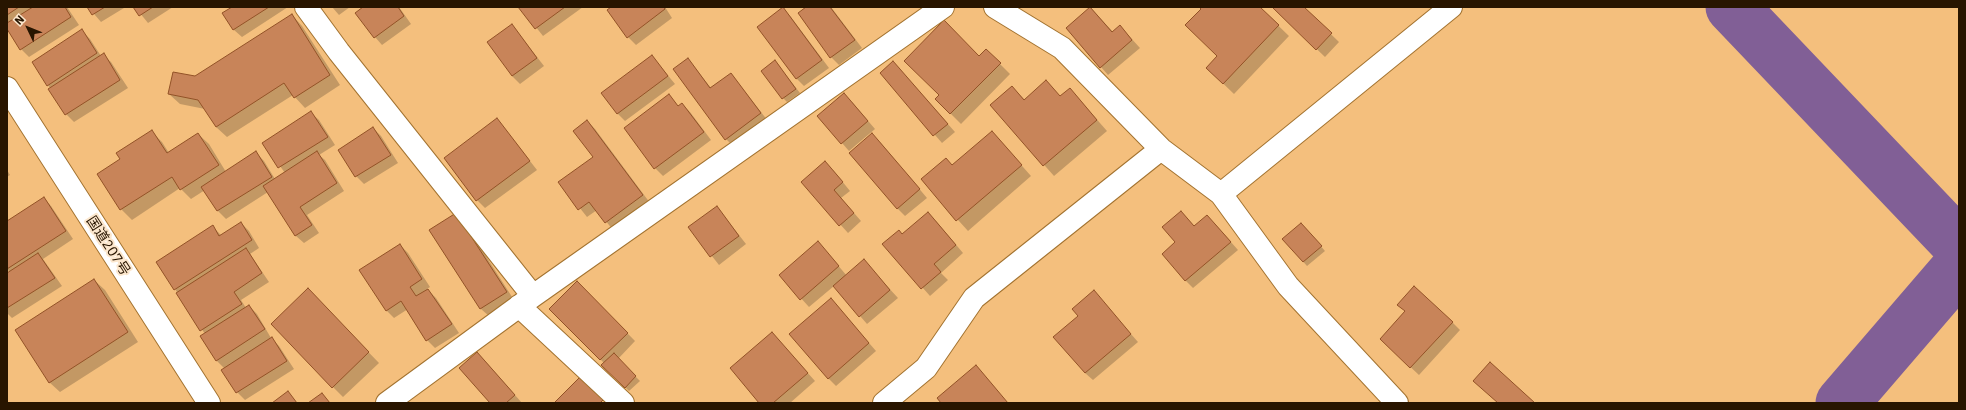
<!DOCTYPE html>
<html>
<head>
<meta charset="utf-8">
<style>
	body { margin:0 }
	#map { position:relative; width:1966px; height:410px; overflow:hidden; background:#f4bf7d; font-family:"IBM Plex Sans",sans-serif }
	canvas { display:block }
	.frame { position:absolute; inset:0; border:8px solid #281500; pointer-events:none }
	.north { position:absolute; left:8px; top:8px; width:40px; height:40px; -webkit-text-stroke:3px #fce7cd; paint-order:stroke; rotate:313deg; font-size:11px; font-weight:700; line-height:16px; text-align:center; color:#281500 }
	.north::after { content:''; display:block; margin:auto; width:14px; height:18px; background:#281500; clip-path:polygon(50% 0,100% 100%,50% 72%,0 100%) }
</style>
</head>
<body>
<div id="map">
<canvas width="1966" height="410"></canvas>
<div class="frame"></div>
<div class="north">N</div>
</div>
<script>
const ctx = document.querySelector('canvas').getContext('2d');
ctx.lineJoin = 'round';
function paint(path, color) { ctx.fillStyle = color; ctx.fill(path, 'evenodd'); }
const toPath = rows => new Path2D(rows.map(r => 'M' + r).join(''));
function strokePath(path, color, width, dash) { ctx.strokeStyle = color; ctx.lineWidth = width; ctx.lineCap = dash ? 'butt' : 'round'; ctx.setLineDash(dash || []); ctx.stroke(path); }
function write(font, color, halo, rows, align = 'center') {
  ctx.font = font + ' "IBM Plex Sans","Noto Sans JP",sans-serif'; ctx.lineWidth = 4; ctx.setLineDash([]); ctx.textBaseline = 'middle'; ctx.strokeStyle = halo; ctx.fillStyle = color; for (const [text, x, y, turn = 0] of rows) {
    ctx.save(); ctx.translate(x, y); ctx.rotate((+turn || 0) * Math.PI / 180); ctx.textAlign = isNaN(turn) ? turn : align; if (halo) ctx.strokeText(text, 0, 0); ctx.fillText(text, 0, 0); ctx.restore();
  }
}
paint(toPath([
	[7,7,67,7,79,25,29,57,21,49,7,28],
	[88,7,123,7,124,8,101,22],
	[135,7,173,7,148,23],
	[234,7,288,7,242,37,234,30,223,13],
	[332,7,350,7,339,15],
	[364,7,399,7,411,24,382,45,375,37],
	[520,7,583,7,543,36],
	[613,7,665,7,672,18,636,45,628,37],
	[808,7,831,7,862,48,839,65,831,57,799,13],
	[1200,7,1259,7,1289,36,1234,94,1207,68,1219,56],
	[1273,7,1303,7,1339,42,1325,57],
	[1091,8,1113,32,1120,26,1140,48,1108,75,1067,28],
	[783,9,791,17,829,68,804,86,797,79,759,27],
	[292,15,302,26,340,85,305,108,293,95,227,137,216,127,205,109,180,104,169,94],
	[512,25,544,66,520,84,512,76],
	[82,31,90,39,101,56,103,55,111,62,128,88,74,122,66,114,48,85],
	[986,50,1010,74,961,124,936,99],
	[652,56,675,84,625,121,617,113],
	[688,59,711,88,731,74,768,121,734,147,726,139],
	[775,61,800,93,787,102,783,98],
	[893,62,955,132,942,143,881,73],
	[1012,87,1025,100,1061,97,1070,89,1107,131,1054,176,991,105],
	[669,96,679,107,682,104,690,112,711,140,663,176,655,168],
	[852,102,875,129,849,151,842,143],
	[311,113,319,120,335,145,319,155,325,160,344,191,307,215,319,233,304,243,296,236,268,192,226,219,218,211,205,190,191,199,180,188,132,220,121,209,121,159,152,132,162,142,169,153,198,134,209,144,226,172,256,153,264,161,275,179,285,173,264,144],
	[497,119,537,170,485,208,477,200],
	[587,121,595,129,650,203,613,230,597,210,587,217,560,183,594,157],
	[373,128,381,136,398,163,364,184,356,176,339,150],
	[992,132,1031,176,968,231,922,180,952,166],
	[880,142,927,198,905,216,897,208],
	[7,170,10,175,7,177],
	[833,170,850,191,841,198,861,221,848,233,802,182],
	[44,198,51,206,73,239,43,259,62,286,12,318,7,313,7,274,10,272,7,269,7,222],
	[717,207,746,244,719,265,689,227],
	[1181,212,1195,227,1215,224,1238,250,1193,288,1185,280,1177,242],
	[936,221,963,253,941,273,948,280,930,296,884,244,899,231,903,235],
	[464,222,514,300,489,316,481,309,431,230],
	[241,223,249,231,259,248,250,254,269,282,241,300,246,308,249,306,257,314,271,338,279,346,294,369,245,400,237,392,223,370,225,369,216,360,205,334,175,289,213,227,222,236],
	[1305,228,1325,251,1307,266,1283,239],
	[400,245,408,253,430,287,427,289,436,298,459,333,435,348,427,340,408,309,394,318,386,310],
	[826,251,847,276,864,261,898,298,867,324,834,286,809,307,780,275],
	[94,280,105,290,138,342,60,392,49,382],
	[577,282,635,341,618,359,640,381,629,391,603,365,604,363,550,309],
	[831,299,876,351,836,386,828,378],
	[318,300,379,363,343,397,333,387],
	[1101,300,1138,342,1093,380,1085,373,1080,316],
	[1452,322,1460,330,1419,375,1389,347],
	[772,333,815,381,790,403,761,403],
	[477,353,485,361,522,403,491,403]
]), '#0003');
strokePath(toPath([
	[1732,7,1959,245],
	[1842,403,1959,267]
]), '#815f96', 53);
const building = toPath([
	[7,7,19,7,7,15,7,7],
	[33,7,65,7,71,17,20,50,7,29,7,23,33,7],
	[87,7,105,7,92,15,87,7],
	[133,7,153,7,139,16,133,7],
	[232,7,269,7,233,30,222,13,232,7],
	[363,7,398,7,404,16,374,38,355,13,363,7],
	[518,7,565,7,535,29,518,7],
	[611,7,664,7,665,9,627,38,607,10,611,7],
	[783,7,822,60,796,79,757,27,783,7],
	[806,7,830,7,855,40,830,58,798,13,806,7],
	[1090,7,1112,32,1120,25,1132,40,1100,68,1066,28,1090,7],
	[1199,7,1260,7,1279,25,1223,84,1206,68,1217,56,1185,25,1201,9,1199,7],
	[1272,7,1304,7,1332,33,1316,50,1272,7],
	[292,14,330,75,294,98,284,83,216,127,198,100,168,94,173,72,195,76,292,14],
	[944,20,979,56,986,49,1001,63,950,114,935,99,939,95,904,61,944,20],
	[512,24,537,58,512,76,487,42,512,24],
	[82,29,97,53,47,86,32,62,82,29],
	[104,53,120,80,65,115,48,89,104,53],
	[652,55,668,76,617,114,601,93,652,55],
	[688,58,710,88,731,73,761,113,725,140,673,69,688,58],
	[775,60,796,89,782,99,761,71,775,60],
	[893,61,948,124,933,136,880,73,893,61],
	[1046,80,1060,96,1070,88,1097,120,1043,166,990,105,1012,86,1024,100,1046,80],
	[844,93,868,121,841,144,817,116,844,93],
	[669,94,678,106,682,103,704,132,654,169,624,128,669,94],
	[311,111,328,137,278,168,262,143,311,111],
	[497,118,530,161,476,201,444,158,497,118],
	[587,120,643,195,605,223,589,202,578,210,558,182,593,157,573,131,587,120],
	[373,127,391,155,355,177,338,150,373,127],
	[152,130,167,153,198,133,219,165,180,190,172,177,120,210,97,174,120,159,116,153,152,130],
	[992,131,1022,165,956,221,921,179,946,158,952,165,992,131],
	[872,133,920,189,897,209,849,153,872,133],
	[256,151,272,177,217,211,201,187,256,151],
	[317,151,337,183,300,207,312,225,295,236,263,186,317,151],
	[825,161,843,182,834,190,854,213,839,226,801,182,825,161],
	[44,197,66,231,7,269,7,221,44,197],
	[717,206,739,236,710,257,688,227,717,206],
	[1181,211,1194,226,1207,215,1231,242,1185,281,1162,254,1175,242,1162,227,1181,211],
	[928,212,956,245,934,264,941,272,921,289,882,244,899,230,902,234,928,212],
	[456,213,507,292,480,309,429,230,456,213],
	[241,222,252,240,174,290,156,262,213,225,219,236,241,222],
	[1301,223,1322,246,1303,262,1282,239,1301,223],
	[818,241,839,266,800,300,779,275,818,241],
	[400,244,422,279,410,287,416,296,428,289,452,324,426,341,401,301,386,311,359,270,400,244],
	[246,248,262,273,234,292,242,304,200,331,176,293,246,248],
	[38,253,55,278,7,308,7,273,38,253],
	[864,259,890,290,859,317,833,286,864,259],
	[94,279,128,332,49,383,15,330,94,279],
	[577,281,628,333,600,360,549,309,577,281],
	[1414,286,1453,322,1410,368,1380,339,1405,311,1397,305,1414,286],
	[308,288,369,352,332,388,271,324,308,288],
	[1094,290,1131,334,1085,373,1053,337,1078,316,1072,309,1094,290],
	[831,298,869,343,828,379,789,334,831,298],
	[249,305,265,329,216,361,200,336,249,305],
	[772,332,808,373,773,403,759,403,730,368,772,332],
	[272,337,287,361,236,393,221,370,272,337],
	[477,352,515,395,506,403,490,403,459,368,477,352],
	[614,353,636,376,625,388,601,365,614,353],
	[1490,362,1535,403,1498,403,1473,381,1490,362],
	[976,365,1008,403,941,403,937,398,976,365],
	[580,377,603,400,600,403,554,403,580,377],
	[288,391,297,403,272,403,288,391],
	[322,393,330,403,308,403,322,393]
]);
paint(building, '#c88459');
strokePath(building, '#925227', 1);
const minor = toPath([
	[306,7,339,52,533,296],
	[995,7,1062,48,1161,149,1221,194,1288,286,1397,403],
	[1221,194,1451,7],
	[519,306,623,403],
	[387,403,533,296,943,7],
	[884,403,926,368,974,298,1161,149]
]);
const highway = toPath([
	[7,88,209,403]
]);
strokePath(minor, '#a37330', 24);
strokePath(highway, '#a37330', 24);
strokePath(minor, '#fff', 22);
strokePath(highway, '#fff', 22);
write('14px', '#281500', '#fce7cd', [
	["国道207号",108,246,57]
]);
</script>
</body>
</html>
